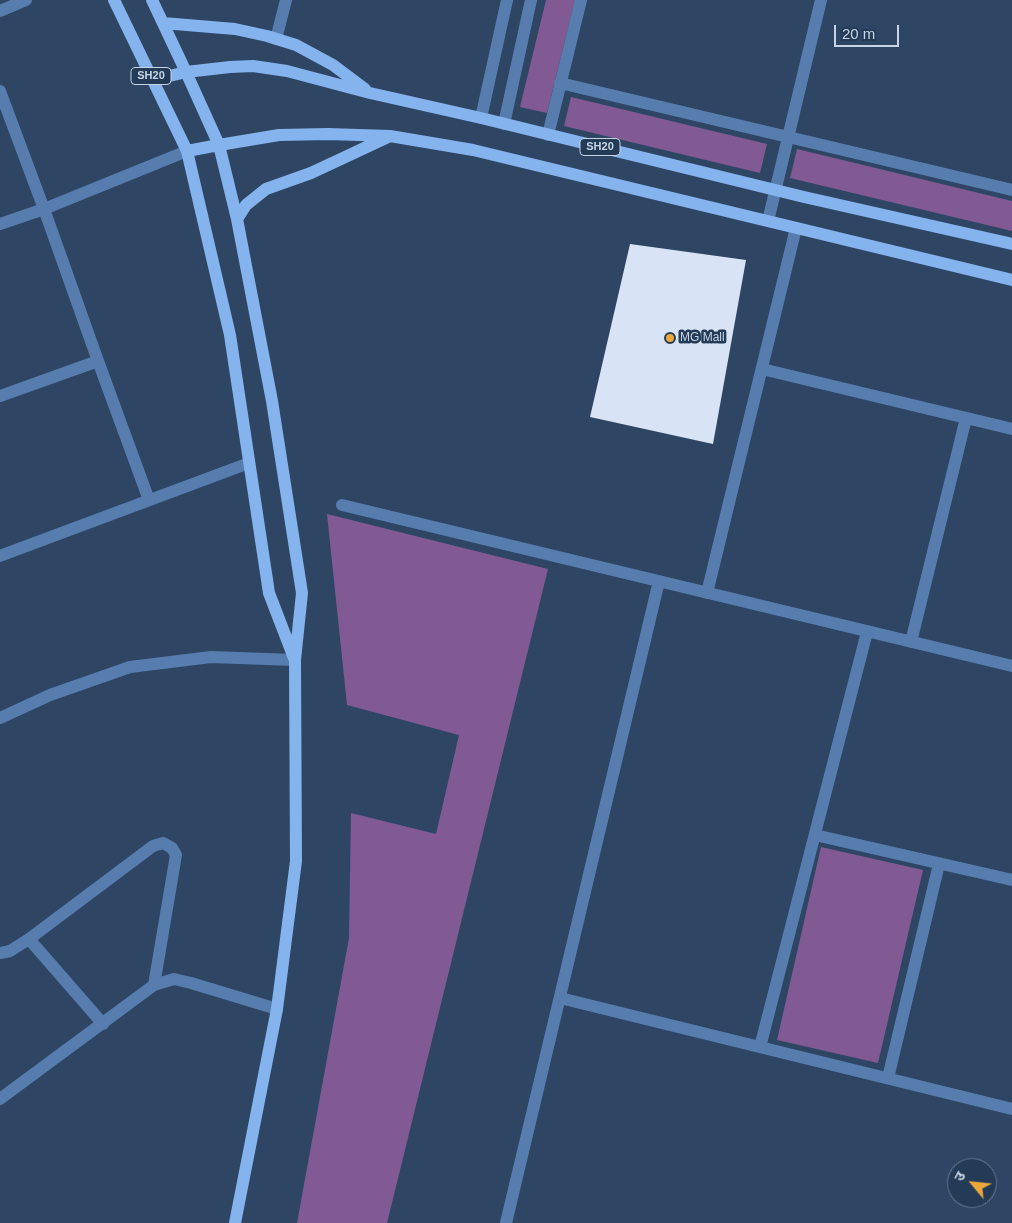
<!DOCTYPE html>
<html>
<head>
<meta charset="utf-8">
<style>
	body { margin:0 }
	#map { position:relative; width:1012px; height:1223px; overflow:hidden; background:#2e4664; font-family:Helvetica,"Noto Sans Devanagari",sans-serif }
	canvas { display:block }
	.north { position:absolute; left:947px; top:1158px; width:50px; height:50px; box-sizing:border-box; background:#243b58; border:1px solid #657891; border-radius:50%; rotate:298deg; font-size:14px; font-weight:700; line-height:20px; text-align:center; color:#c6d4e6 }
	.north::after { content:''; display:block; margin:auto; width:18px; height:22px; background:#eda83b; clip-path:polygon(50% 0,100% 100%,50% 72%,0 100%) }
	.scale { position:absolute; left:834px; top:25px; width:65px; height:22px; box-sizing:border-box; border:2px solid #c6d4e6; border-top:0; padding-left:6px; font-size:15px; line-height:18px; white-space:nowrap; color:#c6d4e6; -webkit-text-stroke:4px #243b58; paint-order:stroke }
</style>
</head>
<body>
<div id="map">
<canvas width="1012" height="1223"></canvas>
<div class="north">उ</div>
<div class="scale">20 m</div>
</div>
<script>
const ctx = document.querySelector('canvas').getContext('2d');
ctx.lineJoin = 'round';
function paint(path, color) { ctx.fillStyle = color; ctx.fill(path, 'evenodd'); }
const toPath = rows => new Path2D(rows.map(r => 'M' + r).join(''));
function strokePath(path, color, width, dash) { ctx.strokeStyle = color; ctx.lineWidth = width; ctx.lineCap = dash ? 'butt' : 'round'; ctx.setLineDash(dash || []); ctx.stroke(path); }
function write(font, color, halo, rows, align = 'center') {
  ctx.font = font + ' Helvetica,sans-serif'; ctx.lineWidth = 5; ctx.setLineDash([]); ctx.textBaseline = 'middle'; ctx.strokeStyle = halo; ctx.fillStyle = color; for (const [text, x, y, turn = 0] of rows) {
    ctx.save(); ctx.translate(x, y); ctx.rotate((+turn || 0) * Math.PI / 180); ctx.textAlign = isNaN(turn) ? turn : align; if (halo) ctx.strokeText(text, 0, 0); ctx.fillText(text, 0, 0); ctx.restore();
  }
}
paint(toPath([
	[546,0,575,0,547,113,520,107],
	[571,97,767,144,760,173,564,126],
	[797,149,1012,201,1012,231,790,178],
	[327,514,548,569,387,1223,297,1223,349,938,351,813,436,834,459,735,347,705],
	[821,847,923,870,878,1063,777,1040]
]), '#815a93');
paint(toPath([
	[630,244,746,260,713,444,590,417]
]), '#d8e4f5');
strokePath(toPath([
	[0,11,26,0],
	[276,39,286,0],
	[560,83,1012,190],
	[0,91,44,209,98,361,149,500],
	[481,118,507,0],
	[504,124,531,0],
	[548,135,581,0],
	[768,221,821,0],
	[0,224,44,209,187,151],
	[762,369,1012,429],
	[0,396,98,361],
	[342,505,1012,666],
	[0,556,249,463],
	[707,593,796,228],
	[911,642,966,418],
	[0,718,50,695,130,667,211,657,295,660],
	[815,835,1012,880],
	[29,939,153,846,163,843,172,848,176,855,154,985],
	[0,953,10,951,29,939,103,1024],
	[560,998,1012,1109],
	[760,1047,867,632],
	[888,1078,939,864],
	[0,1099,154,985,174,979,191,983,277,1009],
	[506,1223,659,581]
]), '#577dae', 12);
strokePath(toPath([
	[114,0,187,151,230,335,269,593,294,658],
	[152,0,186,72,219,145,237,219,272,401,302,593,295,660,296,861,277,1009,235,1223],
	[163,23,235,29,267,36,296,45,333,65,365,89],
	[153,80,186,72,230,67,253,66,287,71,370,93,481,118,804,197,1012,244],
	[187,151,219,145,279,135,328,134,390,136,473,150,1012,280],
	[237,219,246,205,266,189,311,173,388,137]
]), '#84b3ee', 12);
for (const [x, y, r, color] of [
	[670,338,5,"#eda83b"]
]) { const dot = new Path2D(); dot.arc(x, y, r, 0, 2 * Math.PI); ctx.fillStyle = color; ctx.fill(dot); strokePath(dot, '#243b58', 2); }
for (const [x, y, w] of [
	[151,76,40],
	[600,147,40]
]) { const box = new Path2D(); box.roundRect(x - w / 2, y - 8.5, w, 17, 4); ctx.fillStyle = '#243b58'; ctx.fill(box); strokePath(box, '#c6d4e6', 1); }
write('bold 11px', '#c6d4e6', null, [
	["SH20",151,76],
	["SH20",600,147]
]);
write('12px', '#c6d4e6', '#243b58', [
	["MG Mall",680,338]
], 'left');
</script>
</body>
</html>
